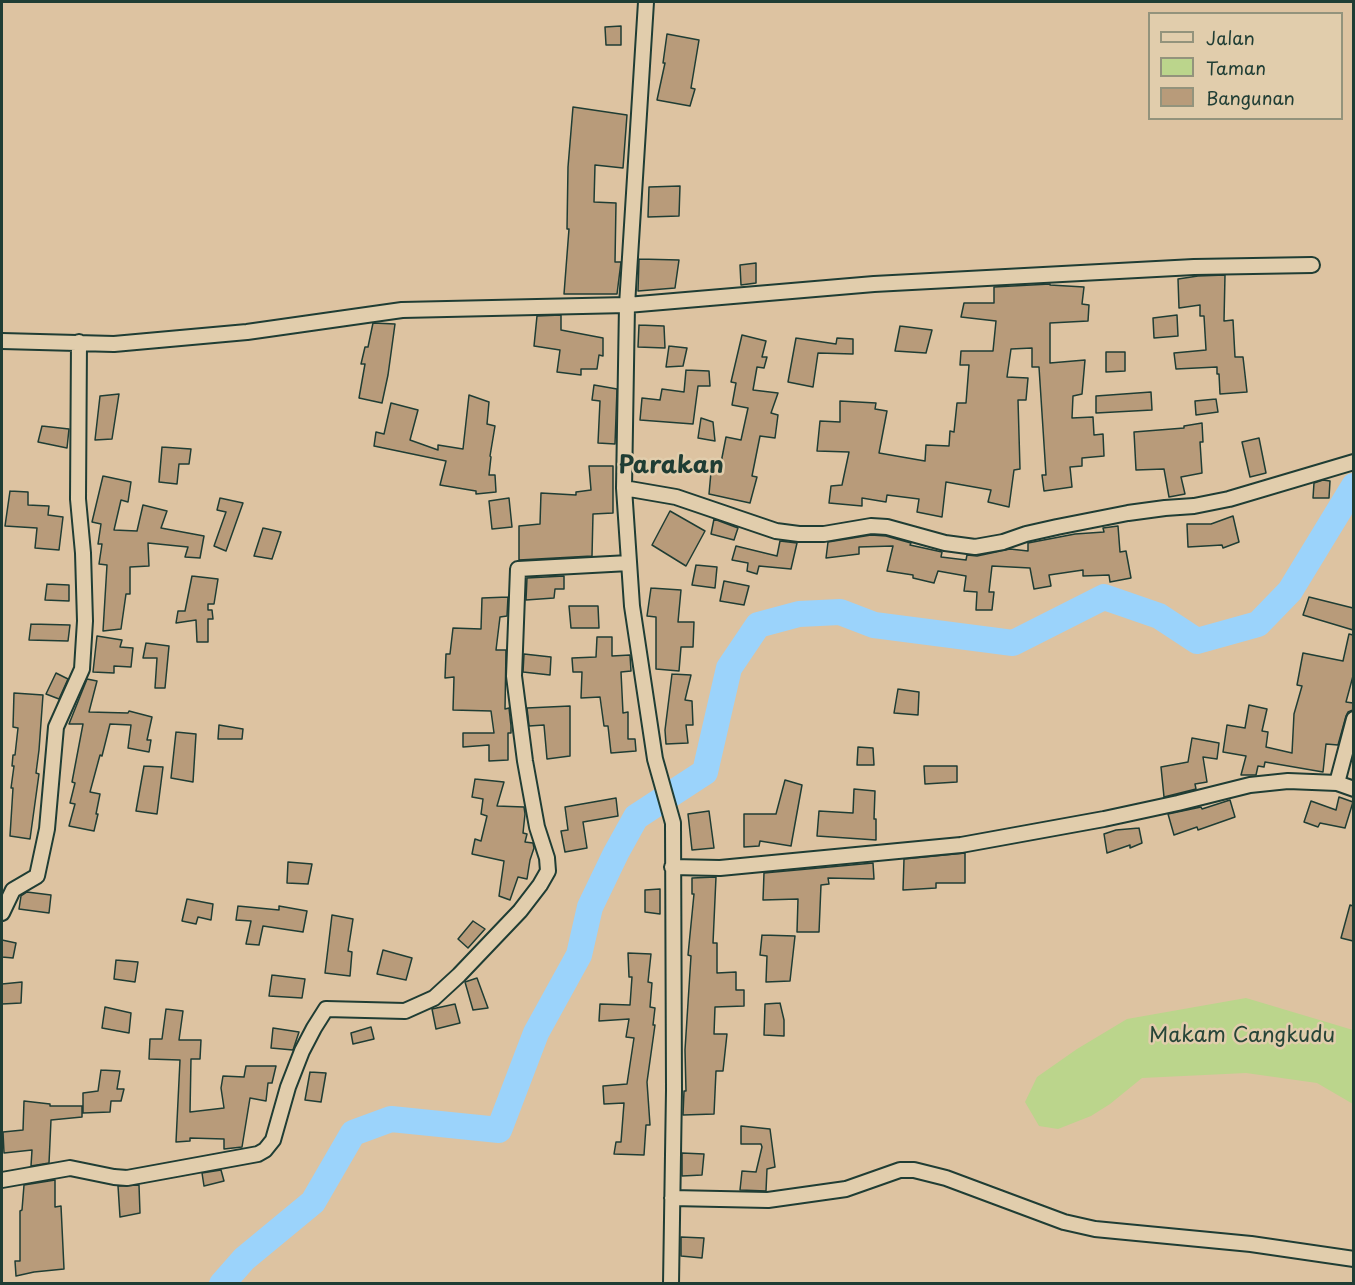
<!DOCTYPE html>
<html>
<head>
<meta charset="utf-8">
<style>
	body { margin:0 }
	#map { position:relative; width:1355px; height:1285px; overflow:hidden; background:#ddc3a1; font-family:"Playpen Sans",sans-serif }
	canvas { display:block }
	.frame { position:absolute; inset:0; border:3px solid #1f3d34; pointer-events:none }
	.legend { position:absolute; left:1148px; top:12px; width:195px; height:108px; box-sizing:border-box; background:#e1cdac; border:2px solid #93937c; margin:0; padding:8px 10px; list-style:none; font-size:18px; color:#1f3d34 }
	.legend li { display:flex; align-items:center; gap:12px; height:30px }
	.legend b { width:30px; border:2px solid #93937c }
</style>
</head>
<body>
<div id="map">
<canvas width="1355" height="1285"></canvas>
<div class="frame"></div>
<ul class="legend">
<li><b style="height:8px;background:#e1cdac"></b>Jalan</li>
<li><b style="height:16px;background:#bbd58c"></b>Taman</li>
<li><b style="height:16px;background:#b89b7a"></b>Bangunan</li>
</ul>
</div>
<script>
const ctx = document.querySelector('canvas').getContext('2d');
ctx.lineJoin = 'round';
function paint(path, color) { ctx.fillStyle = color; ctx.fill(path, 'evenodd'); }
const toPath = rows => new Path2D(rows.map(r => 'M' + r).join(''));
function strokePath(path, color, width, dash) { ctx.strokeStyle = color; ctx.lineWidth = width; ctx.lineCap = dash ? 'butt' : 'round'; ctx.setLineDash(dash || []); ctx.stroke(path); }
function write(font, color, halo, rows, align = 'center') {
  ctx.font = font + ' "Playpen Sans",sans-serif'; ctx.lineWidth = 5; ctx.setLineDash([]); ctx.textBaseline = 'middle'; ctx.strokeStyle = halo; ctx.fillStyle = color; for (const [text, x, y, turn = 0] of rows) {
    ctx.save(); ctx.translate(x, y); ctx.rotate((+turn || 0) * Math.PI / 180); ctx.textAlign = isNaN(turn) ? turn : align; if (halo) ctx.strokeText(text, 0, 0); ctx.fillText(text, 0, 0); ctx.restore();
  }
}
paint(toPath([
	[1246,998,1353,1030,1353,1104,1317,1083,1246,1073,1142,1078,1110,1104,1091,1116,1058,1129,1039,1126,1025,1102,1037,1077,1077,1049,1127,1019]
]), '#bbd58c');
strokePath(toPath([
	[222,1284,244,1259,313,1202,353,1133,391,1119,499,1130,536,1033,579,955,590,907,616,853,636,817,705,772,729,668,758,625,799,614,840,612,874,625,1013,643,1104,597,1159,616,1197,641,1258,624,1290,591,1354,486]
]), '#9bd3fb', 26);
const building = toPath([
	[621,26,621,45,606,45,605,27,621,26],
	[667,34,699,40,691,88,695,89,690,106,657,100,665,63,663,63,667,34],
	[573,107,627,115,623,168,595,165,594,202,616,203,615,262,621,262,617,294,564,294,569,229,567,229,568,167,573,107],
	[680,186,679,216,648,217,649,187,680,186],
	[639,259,679,260,675,288,638,291,639,259],
	[756,263,756,283,741,285,740,265,756,263],
	[1225,275,1224,321,1233,320,1235,357,1243,357,1247,392,1220,394,1219,374,1217,374,1217,367,1176,369,1174,353,1206,350,1204,316,1200,316,1200,305,1179,308,1178,279,1198,276,1225,275],
	[1050,284,1050,285,1084,287,1082,304,1089,305,1088,321,1050,323,1050,363,1085,360,1082,394,1073,396,1072,418,1093,417,1094,435,1103,434,1104,456,1082,458,1082,466,1070,467,1072,487,1044,491,1042,475,1046,475,1039,367,1032,367,1032,348,1011,349,1007,377,1028,378,1026,400,1018,400,1020,469,1014,470,1009,507,988,502,991,490,946,482,942,517,917,512,919,499,887,495,886,502,862,498,862,506,829,503,831,486,842,485,849,452,817,451,820,421,840,422,840,401,876,403,875,409,887,411,879,453,925,461,926,445,949,446,950,431,954,432,957,403,966,403,969,365,960,365,961,351,993,351,996,321,961,317,964,303,994,303,994,287,1050,284],
	[561,315,561,330,603,338,603,356,599,355,597,369,581,369,581,375,557,372,560,350,534,346,537,316,561,315],
	[1177,315,1178,336,1154,338,1153,318,1177,315],
	[373,323,395,324,388,375,382,403,359,398,365,364,361,364,365,347,368,347,373,323],
	[639,325,664,326,665,348,638,347,639,325],
	[900,326,932,330,926,353,895,351,900,326],
	[742,335,766,341,762,357,767,357,764,368,757,367,753,390,778,393,771,413,778,415,775,438,760,436,752,476,757,477,750,503,709,494,711,472,719,473,726,437,741,440,748,408,732,405,736,383,731,382,742,335],
	[796,338,836,344,837,338,853,339,853,354,818,353,813,387,788,382,796,338],
	[669,346,687,348,683,366,666,367,669,346],
	[1106,352,1125,352,1125,371,1106,372,1106,352],
	[686,370,709,371,710,386,698,386,693,424,640,420,642,398,660,400,662,389,684,392,686,370],
	[594,385,617,389,615,444,598,443,600,401,592,400,594,385],
	[1151,392,1152,410,1096,413,1096,396,1151,392],
	[119,394,112,439,95,440,100,396,119,394],
	[469,395,489,402,487,424,495,426,490,456,491,457,489,475,495,475,496,492,476,494,476,491,440,485,446,461,374,446,376,432,384,434,391,403,418,410,410,440,438,450,438,445,463,449,469,395],
	[1216,399,1218,412,1196,415,1195,401,1216,399],
	[701,418,713,422,715,441,698,438,701,418],
	[1202,423,1203,442,1200,442,1202,473,1181,477,1185,494,1169,497,1164,469,1136,470,1134,432,1184,428,1184,426,1202,423],
	[42,426,69,429,67,448,38,442,42,426],
	[1259,438,1266,473,1250,477,1242,442,1259,438],
	[162,447,191,449,189,464,179,464,177,484,159,482,162,447],
	[589,466,613,466,613,513,593,514,592,556,519,560,519,526,540,524,541,493,576,495,576,492,591,490,589,466],
	[103,476,131,482,128,502,121,500,114,530,137,531,143,505,167,511,161,528,204,536,200,558,185,557,188,547,148,543,149,566,130,567,130,594,126,594,121,629,103,631,107,565,99,564,102,544,98,544,101,524,92,522,103,476],
	[1323,480,1330,481,1329,498,1313,498,1314,483,1323,480],
	[10,491,28,492,28,505,49,506,48,515,63,517,59,550,35,548,37,528,5,526,10,491],
	[220,498,243,503,226,551,214,546,226,512,217,510,220,498],
	[509,498,512,527,492,529,489,501,509,498],
	[670,511,705,531,686,566,652,545,670,511],
	[1233,516,1239,542,1223,548,1222,545,1188,547,1187,524,1211,524,1233,516],
	[714,519,738,528,734,540,711,534,714,519],
	[1118,526,1120,552,1126,551,1131,578,1110,582,1109,575,1083,576,1083,570,1049,575,1051,586,1034,589,1030,568,992,566,989,592,994,592,992,610,976,610,977,592,964,591,966,576,938,571,934,583,913,578,913,575,887,571,893,546,859,547,859,554,826,558,828,542,871,535,886,536,911,543,910,545,942,552,941,557,966,560,967,555,977,556,1010,549,1028,551,1028,543,1075,534,1104,532,1103,528,1118,526],
	[263,528,281,532,272,559,254,556,263,528],
	[780,541,797,543,791,569,759,566,757,574,747,571,748,563,732,560,736,546,777,556,780,541],
	[696,565,717,567,715,588,692,585,696,565],
	[192,576,218,579,214,604,208,604,208,610,212,610,213,619,208,619,208,642,197,642,196,620,176,623,178,611,185,611,192,576],
	[564,576,564,589,555,589,554,598,526,600,527,578,564,576],
	[724,581,749,586,744,605,720,601,724,581],
	[47,584,69,585,69,601,45,600,47,584],
	[651,588,681,590,678,622,694,622,693,647,681,647,679,671,656,669,656,617,647,616,651,588],
	[508,597,507,616,500,617,496,650,506,650,505,709,509,708,511,726,511,733,508,733,508,760,489,761,489,745,463,747,463,733,494,733,491,711,453,710,454,677,445,678,446,654,450,654,453,628,481,629,482,598,508,597],
	[1309,597,1353,608,1353,630,1303,615,1309,597],
	[569,606,598,606,599,628,571,628,569,606],
	[31,624,70,625,68,641,29,640,31,624],
	[1349,634,1353,635,1353,676,1346,702,1353,703,1353,710,1348,712,1346,716,1338,745,1326,744,1323,772,1265,762,1264,767,1258,766,1256,775,1241,775,1246,756,1223,752,1227,725,1245,728,1249,705,1267,709,1262,731,1268,732,1266,747,1292,753,1294,714,1302,686,1297,685,1303,653,1343,661,1349,634],
	[97,636,122,640,120,647,133,648,131,667,114,666,114,673,93,672,97,636],
	[597,637,612,637,612,656,630,655,631,671,621,672,623,713,628,712,628,739,635,739,636,751,611,753,608,726,604,726,600,697,581,698,582,672,573,672,572,658,596,657,597,637],
	[146,643,169,646,165,688,155,688,157,658,143,658,146,643],
	[524,654,551,657,550,675,523,672,524,654],
	[56,673,68,679,59,699,46,694,56,673],
	[672,674,691,675,685,700,692,701,693,725,686,725,688,743,666,744,665,730,672,674],
	[87,679,97,681,89,712,128,713,129,711,152,717,147,740,151,740,149,752,128,748,131,725,110,724,102,756,100,755,90,792,100,794,96,814,98,814,94,831,69,826,75,804,70,803,75,783,72,782,83,724,69,724,87,679],
	[898,689,919,692,918,715,894,713,898,689],
	[14,693,43,695,39,750,36,773,39,774,30,839,10,836,13,788,11,788,14,766,12,766,13,755,15,755,18,728,13,727,14,693],
	[570,706,570,756,547,759,544,725,529,726,527,708,570,706],
	[219,725,243,729,242,739,218,739,219,725],
	[176,732,196,734,193,782,171,778,176,732],
	[1192,738,1219,743,1217,759,1203,757,1207,782,1195,784,1196,789,1164,797,1161,767,1188,762,1192,738],
	[858,747,873,748,874,765,857,765,858,747],
	[144,766,163,767,157,814,136,811,144,766],
	[924,766,957,766,957,782,925,784,924,766],
	[475,779,504,782,497,806,524,807,525,814,523,833,527,834,525,842,533,843,534,848,530,860,527,879,518,877,510,900,499,896,504,861,472,854,475,839,481,841,487,816,481,814,483,799,472,797,475,779],
	[785,780,802,785,791,846,760,841,759,846,744,847,744,814,776,814,785,780],
	[854,789,875,791,874,819,876,819,876,840,817,836,819,811,853,813,854,789],
	[1339,797,1353,802,1345,828,1320,823,1318,827,1304,822,1311,801,1336,810,1339,797],
	[616,798,618,816,583,822,587,848,565,852,561,831,568,830,565,807,616,798],
	[1230,800,1235,817,1198,830,1197,827,1174,835,1168,814,1201,807,1202,809,1230,800],
	[709,811,714,848,692,850,688,814,709,811],
	[1139,828,1142,843,1130,848,1130,845,1107,853,1104,834,1116,830,1139,828],
	[965,853,965,883,936,883,936,888,903,890,904,859,965,853],
	[288,862,312,864,308,884,287,883,288,862],
	[873,863,874,879,828,878,829,884,821,885,819,932,797,932,798,899,763,900,764,873,873,863],
	[716,877,713,943,717,943,717,973,736,972,736,990,744,990,744,1006,715,1007,714,1034,727,1034,723,1071,716,1071,714,1114,683,1115,684,1091,686,1091,685,1050,691,956,688,955,694,894,692,894,692,878,716,877],
	[660,889,660,914,645,912,645,890,660,889],
	[27,892,51,895,49,913,19,909,21,896,27,892],
	[187,899,213,904,211,920,198,917,196,924,182,921,187,899],
	[1350,905,1353,906,1353,941,1341,938,1350,905],
	[238,906,279,910,279,906,307,911,303,932,263,926,259,945,246,944,251,921,236,920,238,906],
	[332,915,353,919,348,951,352,952,350,976,325,973,332,915],
	[473,921,485,929,468,948,458,939,473,921],
	[762,935,795,936,790,981,766,982,767,956,760,955,762,935],
	[2,940,16,943,13,958,2,957,2,940],
	[383,950,412,958,406,980,377,974,383,950],
	[628,953,651,954,648,982,652,983,650,1007,655,1008,653,1025,655,1025,647,1082,650,1125,646,1125,644,1155,614,1154,616,1142,621,1142,624,1103,604,1104,603,1086,627,1084,634,1038,626,1037,629,1019,599,1021,600,1004,630,1005,632,977,629,977,628,953],
	[116,960,138,962,135,982,114,979,116,960],
	[272,975,305,979,302,998,269,996,272,975],
	[477,978,488,1008,473,1010,465,982,477,978],
	[22,982,21,1003,2,1004,2,984,22,982],
	[780,1003,784,1020,784,1036,764,1035,765,1004,780,1003],
	[455,1004,460,1023,436,1029,432,1009,455,1004],
	[105,1007,131,1013,129,1033,102,1028,105,1007],
	[166,1009,183,1011,179,1040,201,1040,200,1059,191,1059,190,1112,224,1108,221,1088,223,1076,244,1077,246,1066,276,1066,272,1083,268,1083,266,1101,250,1098,242,1147,224,1149,224,1139,190,1138,190,1141,176,1142,180,1060,149,1059,150,1039,162,1039,166,1009],
	[371,1027,374,1039,353,1044,351,1033,371,1027],
	[273,1028,299,1032,293,1050,271,1048,273,1028],
	[101,1070,120,1071,117,1089,124,1089,121,1101,111,1101,110,1112,83,1113,83,1093,98,1091,101,1070],
	[310,1072,326,1073,321,1102,305,1100,310,1072],
	[24,1101,50,1104,50,1106,82,1106,82,1117,51,1120,49,1163,31,1166,32,1150,4,1153,3,1132,23,1130,24,1101],
	[741,1126,770,1129,775,1167,767,1169,766,1191,740,1190,742,1171,756,1172,762,1147,761,1144,741,1144,741,1126],
	[682,1153,704,1154,702,1175,682,1176,682,1153],
	[221,1170,224,1181,204,1186,202,1173,221,1170],
	[55,1180,55,1207,61,1206,64,1269,34,1272,16,1276,15,1261,20,1261,20,1211,22,1210,24,1185,55,1180],
	[139,1185,140,1213,120,1217,118,1186,139,1185],
	[681,1237,704,1238,702,1258,681,1256,681,1237]
]);
paint(building, '#b89b7a');
strokePath(building, '#1f3d34', 1.5);
const minor = toPath([
	[646,2,627,305,624,488,632,606,655,759,673,823,674,1090,671,1284],
	[2,341,114,344,247,332,402,310,627,305,874,284,1194,267,1312,265],
	[624,488,676,497,776,531,799,534,824,534,871,526,887,527,945,543,975,547,1003,542,1026,534,1057,527,1128,513,1165,508,1194,506,1229,499,1354,462],
	[1337,783,1354,719],
	[672,867,720,868,961,845,1104,819,1178,803,1250,785,1288,781,1337,783,1354,789],
	[2,913,13,890,37,876,47,829,56,727,82,669,85,621,83,553,78,499,79,342],
	[2,1180,70,1168,114,1177,127,1178,258,1154,265,1150,273,1140,288,1087,302,1051,314,1028,326,1009,405,1011,434,998,459,975,520,911,540,885,548,871,547,858,537,827,525,761,514,676,518,569,629,563],
	[672,1198,768,1200,846,1189,900,1170,914,1170,946,1178,1064,1222,1095,1229,1251,1244,1354,1259]
]);
strokePath(minor, '#1f3d34', 18);
strokePath(minor, '#e1cdac', 14);
write('21px', '#274538', '#e1cdac', [
	["Makam Cangkudu",1242,1036]
]);
write('bold 24px', '#1f3d34', '#e1cdac', [
	["Parakan",671,466]
]);
</script>
</body>
</html>
